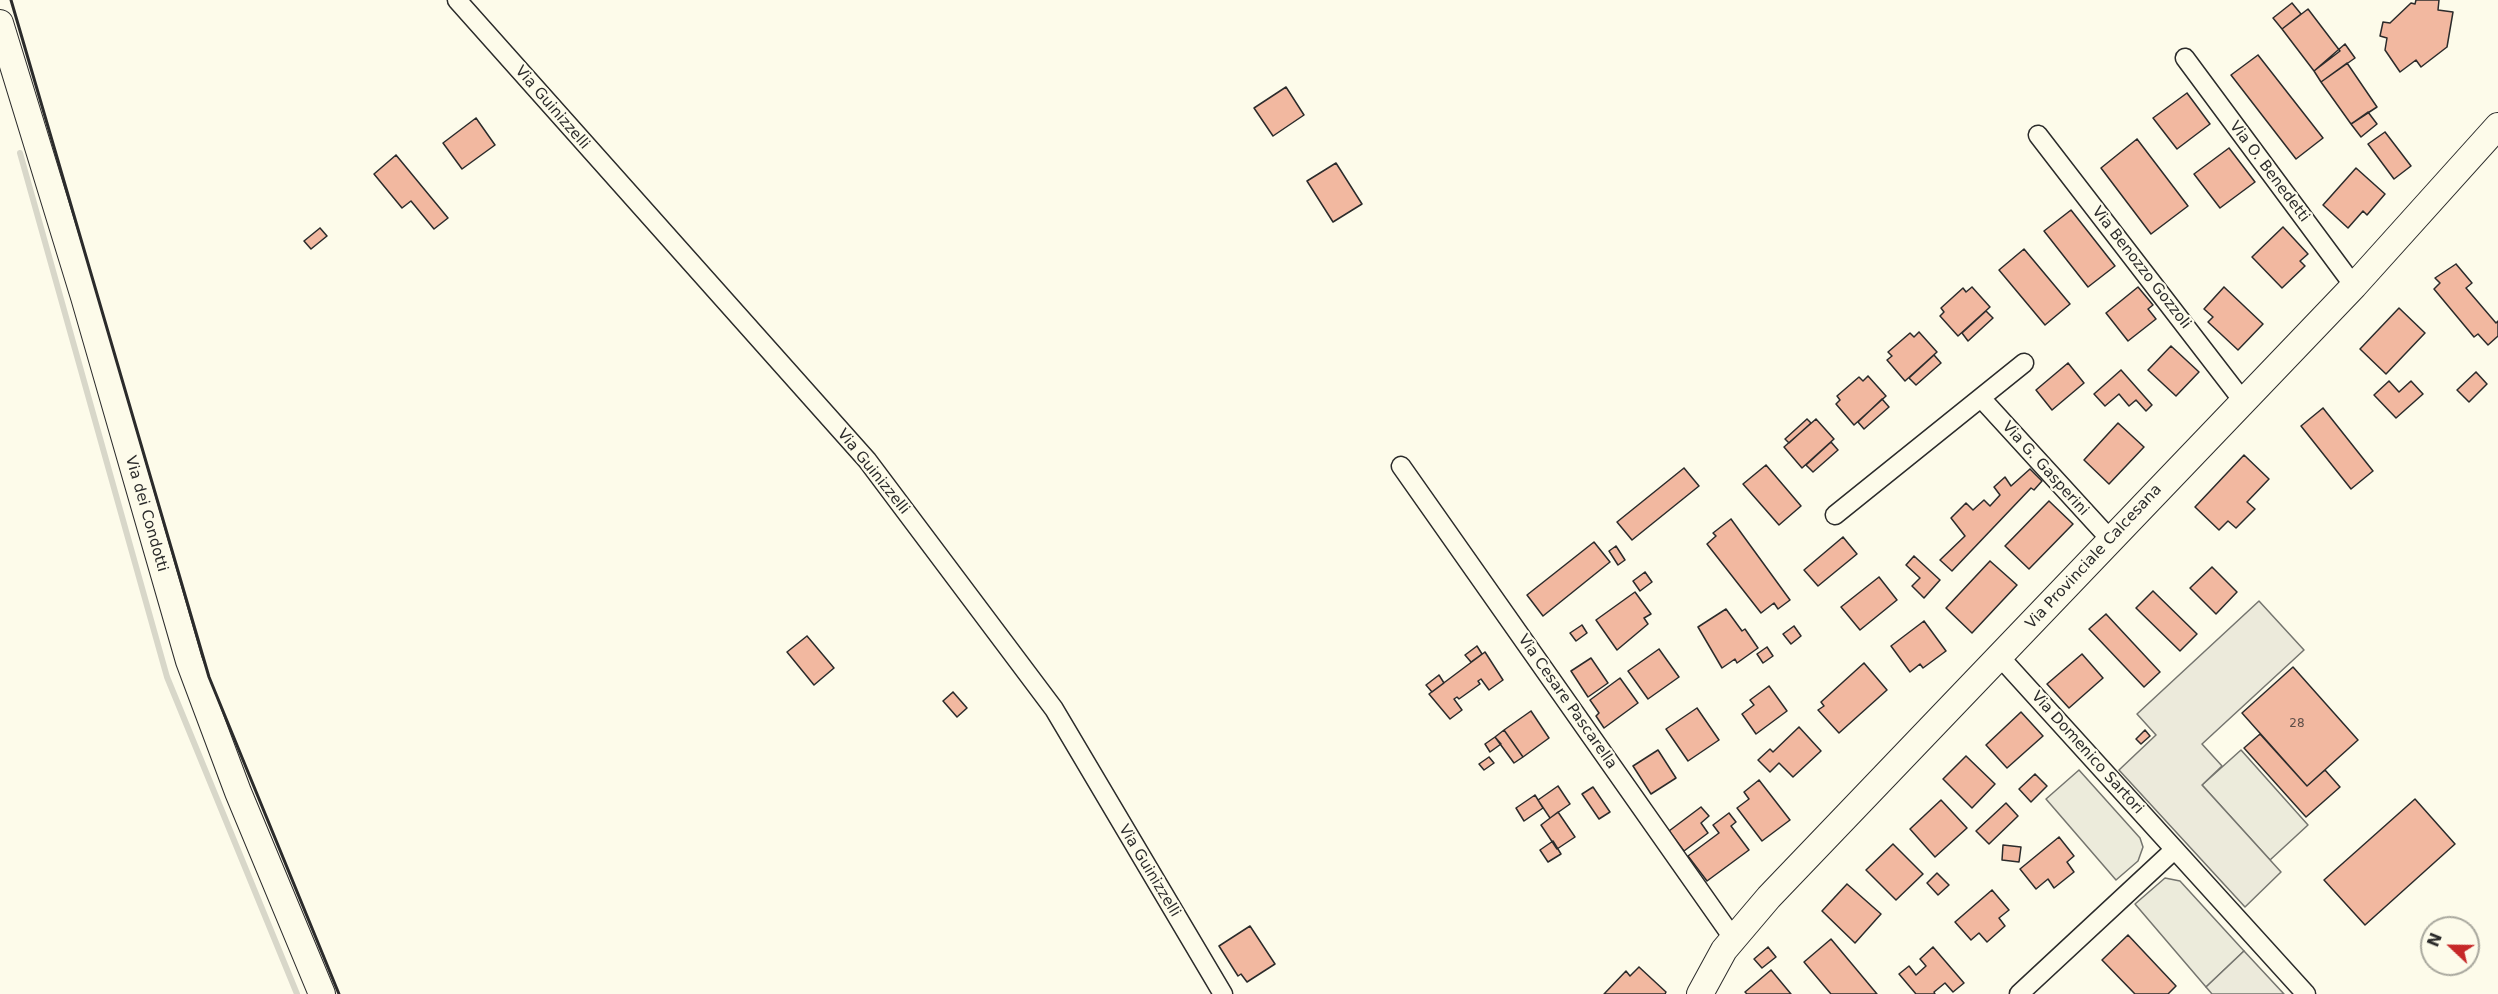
<!DOCTYPE html>
<html>
<head>
<meta charset="utf-8">
<style>
	body { margin:0 }
	#map { position:relative; width:2498px; height:994px; overflow:hidden; background:#fdfbea; font-family:"DejaVu Sans",sans-serif }
	canvas { display:block }
	.north { position:absolute; left:2420px; top:916px; width:60px; height:60px; box-sizing:border-box; background:#fdfbea; border:2px solid #a9a89e; border-radius:50%; rotate:292deg; font-size:16px; font-weight:700; line-height:24px; text-align:center; color:#2b2b2b }
	.north::after { content:''; display:block; margin:auto; width:21px; height:27px; background:#c62828; clip-path:polygon(50% 0,100% 100%,50% 72%,0 100%) }
</style>
</head>
<body>
<div id="map">
<canvas width="2498" height="994"></canvas>
<div class="north">N</div>
</div>
<script>
const ctx = document.querySelector('canvas').getContext('2d');
ctx.lineJoin = 'round';
function paint(path, color) { ctx.fillStyle = color; ctx.fill(path, 'evenodd'); }
const toPath = rows => new Path2D(rows.map(r => 'M' + r).join(''));
function strokePath(path, color, width, dash) { ctx.strokeStyle = color; ctx.lineWidth = width; ctx.lineCap = dash ? 'butt' : 'round'; ctx.setLineDash(dash || []); ctx.stroke(path); }
function write(font, color, halo, rows, align = 'center') {
  ctx.font = font + ' "DejaVu Sans",sans-serif'; ctx.lineWidth = 4.5; ctx.setLineDash([]); ctx.textBaseline = 'middle'; ctx.strokeStyle = halo; ctx.fillStyle = color; for (const [text, x, y, turn = 0] of rows) {
    ctx.save(); ctx.translate(x, y); ctx.rotate((+turn || 0) * Math.PI / 180); ctx.textAlign = isNaN(turn) ? turn : align; if (halo) ctx.strokeText(text, 0, 0); ctx.fillText(text, 0, 0); ctx.restore();
  }
}
const green = toPath([
	[2241,750,2308,825,2270,860,2202,785,2241,750],
	[2079,770,2140,838,2143,847,2138,861,2116,880,2046,799,2079,770],
	[2165,878,2180,881,2244,951,2206,987,2135,904,2165,878]
]);
paint(green, '#ecebdb');
strokePath(green, '#74746e', 1.5);
const parking = toPath([
	[2259,601,2304,650,2202,744,2222,766,2202,785,2281,872,2245,907,2119,770,2156,735,2137,714,2259,601],
	[2244,951,2284,994,2212,994,2206,987,2244,951]
]);
paint(parking, '#eceadb');
strokePath(parking, '#74746e', 1.5);
strokePath(toPath([
	[20,153,167,677,297,994]
]), '#d8d7c9', 6);
const building = toPath([
	[2416,0,2439,0,2438,10,2453,12,2447,47,2421,67,2416,60,2400,72,2385,50,2387,38,2380,36,2383,22,2390,23,2411,3,2415,4,2416,0],
	[2292,3,2301,14,2282,29,2273,18,2292,3],
	[2308,9,2340,51,2314,71,2282,29,2308,9],
	[2345,44,2355,58,2321,82,2314,71,2345,44],
	[2258,55,2323,138,2296,159,2231,75,2258,55],
	[2347,63,2377,107,2351,124,2321,82,2347,63],
	[1286,87,1304,115,1273,136,1254,108,1286,87],
	[2187,93,2210,124,2177,149,2153,118,2187,93],
	[2368,112,2377,124,2361,137,2351,124,2368,112],
	[476,118,495,145,462,169,443,143,476,118],
	[2385,132,2411,166,2394,179,2368,144,2385,132],
	[2137,139,2188,206,2151,234,2101,168,2137,139],
	[2229,148,2255,182,2220,208,2194,174,2229,148],
	[396,155,448,218,434,229,411,201,402,208,374,174,396,155],
	[1336,163,1362,204,1333,222,1307,181,1336,163],
	[2356,168,2385,194,2367,215,2363,211,2348,228,2323,205,2356,168],
	[2071,210,2115,266,2088,287,2044,231,2071,210],
	[2283,227,2308,254,2300,261,2305,266,2282,288,2252,257,2283,227],
	[320,228,327,236,311,249,304,241,320,228],
	[2024,249,2070,304,2045,325,1999,270,2024,249],
	[2456,264,2472,283,2466,288,2496,323,2498,321,2498,336,2488,345,2478,334,2474,337,2434,289,2440,283,2435,278,2456,264],
	[1972,287,1990,307,1958,336,1940,316,1944,312,1941,308,1963,288,1966,292,1972,287],
	[2138,287,2153,305,2148,309,2156,319,2128,341,2106,313,2138,287],
	[2224,287,2263,324,2238,350,2208,322,2213,317,2204,309,2224,287],
	[2399,308,2425,333,2386,374,2360,349,2399,308],
	[1986,311,1993,318,1968,341,1962,333,1986,311],
	[1919,332,1937,352,1905,381,1887,360,1892,356,1888,352,1910,333,1914,337,1919,332],
	[2171,346,2199,372,2176,396,2148,370,2171,346],
	[1934,355,1941,363,1916,385,1909,378,1934,355],
	[2068,363,2084,383,2052,410,2036,390,2068,363],
	[2121,370,2152,405,2146,411,2136,400,2129,406,2119,394,2105,406,2094,394,2121,370],
	[2476,372,2487,384,2469,402,2457,390,2476,372],
	[1868,376,1886,396,1854,425,1836,404,1840,400,1837,396,1859,377,1863,381,1868,376],
	[2389,381,2399,392,2411,381,2423,394,2396,418,2374,395,2389,381],
	[1882,399,1889,407,1864,429,1858,422,1882,399],
	[2323,408,2373,471,2351,489,2301,426,2323,408],
	[1807,419,1811,423,1789,443,1785,439,1807,419],
	[1816,419,1834,439,1802,468,1784,447,1816,419],
	[2118,423,2144,447,2109,484,2084,460,2118,423],
	[1831,442,1838,450,1813,472,1806,465,1831,442],
	[2244,455,2269,479,2247,502,2255,509,2236,528,2228,521,2219,530,2195,507,2244,455],
	[1766,465,1801,506,1779,525,1743,484,1766,465],
	[1684,468,1699,486,1632,540,1617,522,1684,468],
	[2030,469,2042,481,2034,490,2031,488,1952,571,1940,560,1965,536,1951,518,1966,503,1973,510,1984,500,1990,506,2000,495,1994,487,2005,477,2011,486,2030,469],
	[2049,501,2073,524,2029,569,2005,546,2049,501],
	[1731,519,1790,600,1778,609,1774,603,1761,613,1707,544,1716,536,1713,533,1731,519],
	[1843,537,1857,554,1818,586,1804,570,1843,537],
	[1594,542,1610,562,1543,616,1527,595,1594,542],
	[1616,546,1625,560,1618,565,1609,551,1616,546],
	[1914,556,1940,580,1924,598,1912,586,1920,578,1906,565,1914,556],
	[1990,561,2017,585,1972,633,1946,608,1990,561],
	[2212,567,2237,592,2216,614,2190,588,2212,567],
	[1645,572,1652,582,1640,591,1633,581,1645,572],
	[1879,577,1897,600,1860,630,1841,607,1879,577],
	[2153,591,2197,634,2180,651,2136,608,2153,591],
	[1635,592,1651,614,1644,618,1648,624,1617,650,1596,620,1635,592],
	[1726,609,1742,631,1745,629,1758,648,1737,663,1735,659,1722,668,1698,627,1726,609],
	[2106,614,2160,672,2144,687,2089,629,2106,614],
	[1924,621,1946,651,1923,668,1920,664,1910,672,1891,646,1924,621],
	[1582,625,1587,633,1576,641,1570,633,1582,625],
	[1794,626,1801,636,1791,644,1783,634,1794,626],
	[807,636,834,668,814,685,787,652,807,636],
	[1477,646,1482,654,1471,662,1465,655,1477,646],
	[1767,647,1773,656,1763,663,1757,654,1767,647],
	[1659,649,1679,677,1648,699,1628,671,1659,649],
	[1485,652,1503,680,1489,690,1481,679,1478,681,1480,684,1459,699,1457,697,1454,699,1462,710,1450,719,1429,694,1485,652],
	[2082,654,2103,678,2069,708,2047,684,2082,654],
	[1591,658,1608,683,1588,697,1571,671,1591,658],
	[1864,663,1887,690,1839,733,1818,710,1824,706,1821,702,1864,663],
	[2293,667,2358,740,2307,786,2242,713,2293,667],
	[1439,675,1444,683,1432,692,1426,685,1439,675],
	[1620,678,1638,703,1604,728,1596,716,1599,713,1590,700,1620,678],
	[1769,686,1787,711,1756,734,1742,714,1754,705,1750,700,1769,686],
	[953,692,967,708,957,717,943,701,953,692],
	[1697,708,1719,740,1688,761,1666,729,1697,708],
	[1531,711,1549,738,1523,757,1504,730,1531,711],
	[2021,712,2043,736,2007,768,1986,745,2021,712],
	[1799,727,1821,751,1793,777,1779,763,1770,772,1758,760,1770,749,1773,752,1799,727],
	[1504,730,1523,757,1514,763,1495,737,1504,730],
	[2145,730,2150,736,2141,744,2136,739,2145,730],
	[2260,734,2307,786,2325,770,2340,787,2306,817,2244,748,2260,734],
	[1495,737,1501,744,1490,752,1485,744,1495,737],
	[1658,750,1676,778,1651,794,1633,766,1658,750],
	[1966,756,1995,784,1972,808,1943,779,1966,756],
	[1489,757,1494,763,1484,770,1479,764,1489,757],
	[2035,774,2047,786,2031,802,2019,789,2035,774],
	[1759,780,1790,820,1762,841,1737,808,1749,799,1744,792,1759,780],
	[1558,786,1570,804,1550,818,1538,800,1558,786],
	[1593,787,1610,812,1599,819,1582,794,1593,787],
	[1535,795,1543,808,1524,821,1516,808,1535,795],
	[2415,799,2455,844,2365,925,2324,880,2415,799],
	[1941,800,1967,828,1935,857,1910,829,1941,800],
	[2006,803,2018,816,1989,844,1976,831,2006,803],
	[1701,807,1709,816,1701,823,1708,833,1684,851,1669,831,1701,807],
	[1558,812,1575,837,1557,849,1541,825,1558,812],
	[1729,813,1736,822,1731,826,1749,850,1707,881,1688,856,1719,833,1713,825,1729,813],
	[2059,837,2074,856,2067,862,2074,872,2054,888,2048,879,2036,889,2020,869,2059,837],
	[1553,841,1561,854,1548,862,1540,850,1553,841],
	[1893,844,1923,874,1896,900,1866,870,1893,844],
	[2003,845,2021,847,2019,862,2002,860,2003,845],
	[1937,873,1949,885,1938,895,1927,883,1937,873],
	[1847,884,1881,914,1855,943,1822,911,1847,884],
	[1992,890,2009,910,1999,918,2005,926,1987,942,1979,933,1971,940,1955,922,1992,890],
	[1250,926,1275,964,1247,982,1241,974,1238,976,1219,946,1250,926],
	[2128,935,2176,986,2168,994,2135,994,2102,960,2128,935],
	[1831,939,1877,994,1831,994,1804,962,1831,939],
	[1768,947,1776,957,1762,968,1754,959,1768,947],
	[1933,947,1964,983,1953,992,1945,983,1934,992,1935,994,1916,994,1899,974,1909,966,1916,975,1926,966,1920,959,1933,947],
	[1639,967,1666,992,1665,994,1604,994,1626,971,1630,976,1639,967],
	[1771,970,1791,994,1747,994,1745,992,1771,970]
]);
paint(building, '#f2b8a0');
strokePath(building, '#2b2b2b', 1.5);
const street = toPath([
	[457,0,867,460,1054,709,1223,994],
	[2185,58,2354,286],
	[2038,135,2243,401],
	[1981,398,2110,539],
	[1401,466,1733,938],
	[1835,515,2024,363],
	[2000,657,2306,994],
	[2019,994,2174,850]
]);
const secondary = toPath([
	[0,23,84,297,189,661,238,792,322,994],
	[1700,994,1724,950,1769,897,2354,286,2498,126]
]);
strokePath(street, '#2b2b2b', 21);
strokePath(secondary, '#2b2b2b', 28);
strokePath(street, '#fdfbea', 18);
strokePath(secondary, '#fdfbea', 26);
strokePath(toPath([
	[11,0,209,677,339,994]
]), '#2b2b2b', 3);
write('12px', '#5d4e48', null, [
	["28",2297,724]
]);
write('15px', '#2b2b2b', '#fdfbea', [
	["Via Guinizzelli",552,108,49],
	["Via O. Benedetti",2269,172,53],
	["Via Benozzo Gozzoli",2141,268,52],
	["Via G. Gasperini",2045,469,48],
	["Via Guinizzelli",873,472,51],
	["Via dei Condotti",146,514,74],
	["Via Provinciale Calcesana",2094,557,-47],
	["Via Cesare Pascarella",1567,702,55],
	["Via Domenico Sartori",2087,753,48],
	["Via Guinizzelli",1149,871,59]
]);
</script>
</body>
</html>
